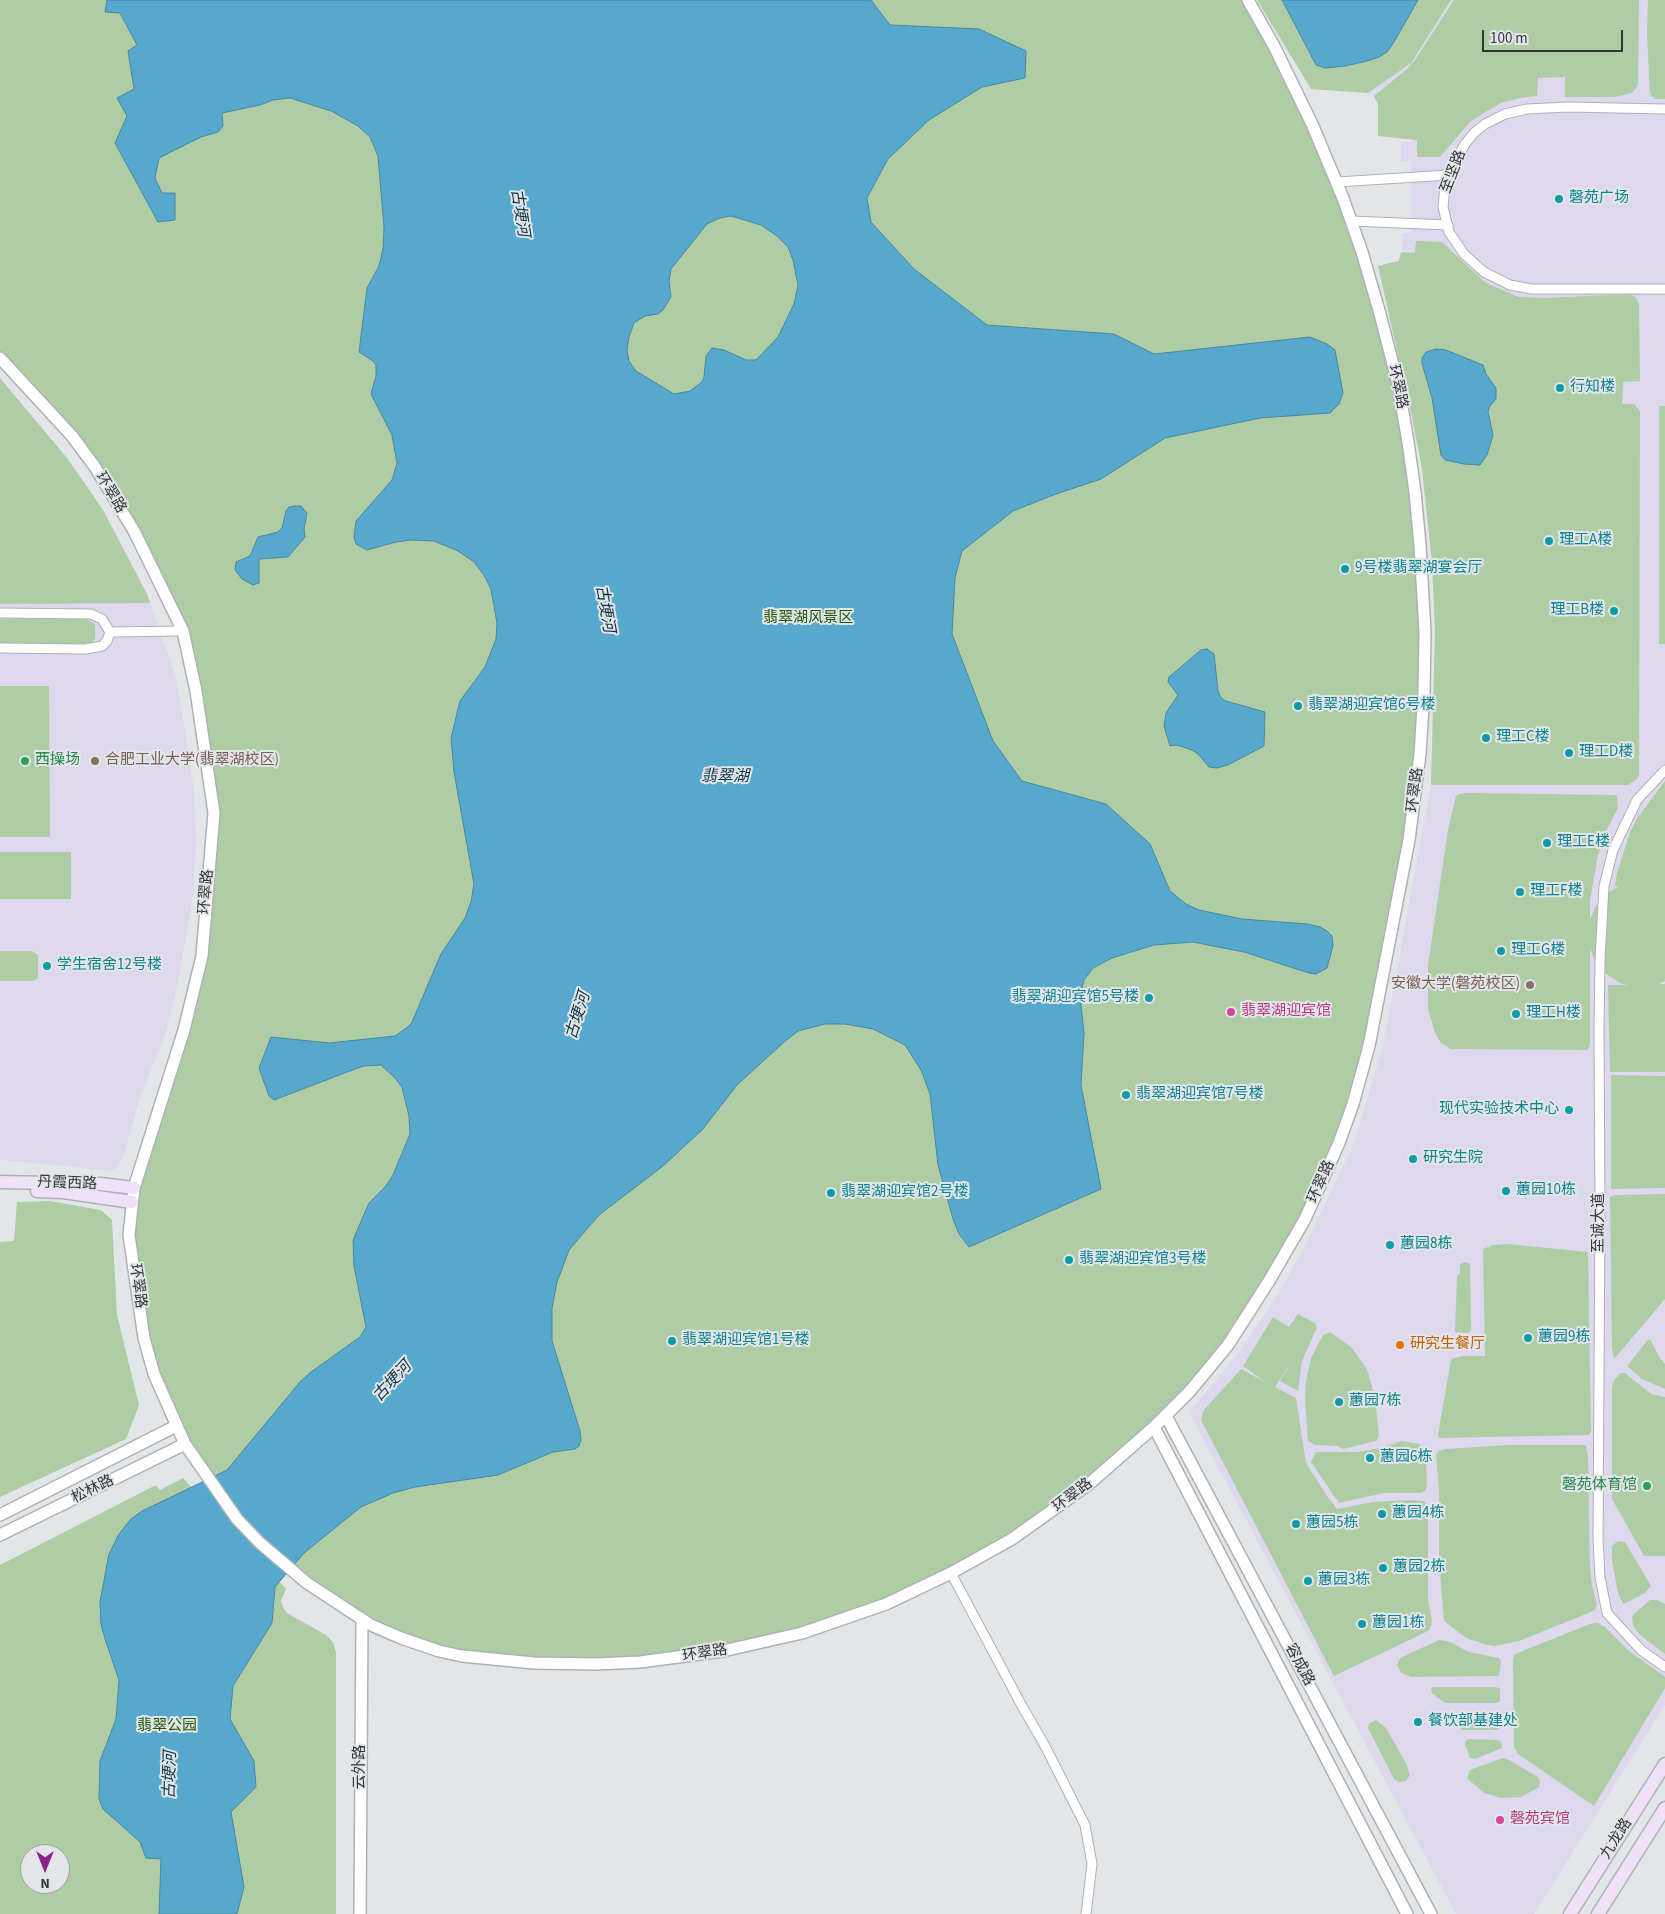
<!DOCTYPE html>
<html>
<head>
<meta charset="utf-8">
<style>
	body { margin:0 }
	#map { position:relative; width:1665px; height:1914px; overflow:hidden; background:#e3e6e9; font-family:"Source Sans 3",sans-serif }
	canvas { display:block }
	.north { position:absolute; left:20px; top:1844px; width:50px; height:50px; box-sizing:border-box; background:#e3e6e9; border:1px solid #9d9fa1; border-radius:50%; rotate:180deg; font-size:14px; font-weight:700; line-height:20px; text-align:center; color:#343536 }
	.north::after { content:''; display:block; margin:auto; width:18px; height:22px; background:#902284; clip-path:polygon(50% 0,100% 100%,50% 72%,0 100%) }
	.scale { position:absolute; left:1482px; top:30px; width:141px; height:22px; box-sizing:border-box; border:2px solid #343536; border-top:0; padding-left:6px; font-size:15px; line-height:18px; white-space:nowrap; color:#343536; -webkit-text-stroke:4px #e3e6e9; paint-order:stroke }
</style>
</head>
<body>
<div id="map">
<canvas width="1665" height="1914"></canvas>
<div class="north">N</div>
<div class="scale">100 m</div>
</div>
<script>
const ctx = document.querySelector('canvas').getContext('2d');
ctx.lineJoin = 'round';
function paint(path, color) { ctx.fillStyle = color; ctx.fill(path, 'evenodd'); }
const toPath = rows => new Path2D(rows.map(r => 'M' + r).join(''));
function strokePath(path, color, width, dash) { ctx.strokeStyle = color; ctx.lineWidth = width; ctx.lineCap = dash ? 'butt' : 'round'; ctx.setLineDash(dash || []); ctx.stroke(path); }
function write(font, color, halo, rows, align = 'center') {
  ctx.font = font + ' "Source Sans 3","Noto Sans SC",sans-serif'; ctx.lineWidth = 4; ctx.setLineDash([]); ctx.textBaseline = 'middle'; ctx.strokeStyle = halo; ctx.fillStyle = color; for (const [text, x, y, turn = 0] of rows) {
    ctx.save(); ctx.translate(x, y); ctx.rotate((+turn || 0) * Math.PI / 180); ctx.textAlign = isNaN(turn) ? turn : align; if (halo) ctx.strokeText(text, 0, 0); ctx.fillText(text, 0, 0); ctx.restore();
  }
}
paint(toPath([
	[1257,0,1665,0,1665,1705,1534,1914,1456,1914,1192,1418,1191,1410,1237,1355,1276,1298,1307,1242,1354,1143,1383,1045,1431,785,1435,630,1432,562,1422,469,1412,417,1378,266,1399,261,1401,252,1411,252,1410,251,1402,250,1403,233,1411,233,1411,161,1401,161,1401,142,1411,142,1411,140,1378,136,1378,105,1374,96,1368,93,1311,89],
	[0,378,67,458,103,510,147,594,176,677,185,730,194,791,196,841,193,896,178,983,165,1035,140,1098,123,1158,114,1171,0,1160]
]), '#ddd8ee');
paint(toPath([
	[0,0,1248,0,1329,161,1398,384,1424,604,1415,798,1353,1104,1289,1248,1190,1391,1037,1523,869,1611,682,1658,494,1660,401,1638,307,1583,198,1463,154,1374,129,1235,132,1202,200,970,214,813,183,631,95,467,0,358],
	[1257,0,1282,0,1310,55,1316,64,1320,67,1394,42,1418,0,1451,0,1411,63,1368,93,1311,89],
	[1454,0,1639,0,1638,86,1632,93,1615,97,1565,97,1565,77,1538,78,1537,96,1520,98,1501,103,1484,113,1470,122,1440,157,1417,157,1417,140,1378,136,1378,105,1374,96,1407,69,1415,60],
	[1648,0,1665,0,1665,99,1654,99,1650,94,1647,33],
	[1416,241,1442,242,1486,283,1519,297,1545,298,1629,294,1636,297,1639,304,1640,381,1623,382,1622,404,1634,404,1640,411,1639,775,1637,779,1628,785,1431,785,1435,630,1432,562,1422,469,1412,417,1378,266,1399,261,1401,252,1415,253],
	[0,378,67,458,103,510,147,594,150,603,0,604],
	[1659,406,1665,406,1665,644,1659,644],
	[0,619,86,619,95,624,95,638,93,642,88,645,0,645],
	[0,686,49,686,50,837,0,837],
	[1665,781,1665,981,1659,984,1665,984,1665,1072,1610,1072,1608,985,1627,985,1620,983,1605,973,1594,959,1590,948,1590,1046,1587,1050,1451,1049,1441,1043,1435,1033,1428,1009,1428,965,1448,830,1456,796,1459,794,1468,793,1617,795,1618,808,1605,833,1598,855,1590,900,1590,920,1595,907,1606,894,1618,887,1615,886,1617,873,1630,832,1638,817],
	[0,852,71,852,71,899,0,899],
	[0,951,32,951,38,955,38,978,33,981,0,981],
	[1611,1075,1665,1076,1665,1188,1611,1189],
	[1665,1194,1665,1299,1614,1359,1612,1348,1610,1197,1615,1195],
	[50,1201,101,1210,112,1220,117,1315,139,1405,126,1439,0,1497,0,1242,14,1241,17,1202],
	[1507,1244,1588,1252,1591,1432,1589,1435,1439,1438,1438,1435,1451,1359,1462,1356,1485,1356,1483,1249,1493,1245],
	[1465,1262,1470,1264,1471,1330,1469,1333,1455,1332,1457,1276,1460,1273,1460,1264],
	[1298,1314,1315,1323,1317,1327,1302,1361,1298,1391,1280,1381,1292,1361,1275,1387,1296,1398,1306,1463,1327,1496,1337,1509,1373,1502,1412,1500,1424,1501,1428,1507,1428,1599,1432,1621,1431,1626,1429,1630,1424,1633,1334,1676,1201,1420,1204,1410,1241,1369,1265,1382,1243,1366,1273,1317,1289,1327],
	[1330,1332,1351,1347,1367,1369,1375,1397,1379,1436,1376,1441,1343,1449,1337,1446,1315,1445,1308,1441,1305,1401,1306,1380,1311,1358,1323,1335],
	[1650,1339,1658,1355,1665,1364,1665,1389,1642,1379,1627,1366,1647,1341],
	[1621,1373,1625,1373,1651,1394,1665,1397,1665,1556,1644,1556,1612,1499,1612,1387,1614,1380],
	[1402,1441,1419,1444,1422,1447,1426,1463,1427,1486,1425,1491,1421,1493,1384,1493,1339,1503,1311,1462,1316,1452,1357,1452,1381,1448],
	[1508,1445,1583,1445,1586,1446,1588,1455,1590,1568,1592,1586,1597,1604,1595,1610,1591,1612,1519,1641,1495,1646,1487,1645,1466,1638,1444,1621,1439,1559,1439,1492,1436,1455,1439,1451,1446,1449],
	[183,1478,286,1589,281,1601,283,1607,287,1613,326,1635,333,1642,336,1652,336,1914,0,1914,0,1565,156,1485,160,1490],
	[30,1854,60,1854,60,1884,30,1884],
	[1618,1541,1625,1542,1651,1586,1645,1593,1624,1604,1620,1598,1617,1588,1612,1561,1612,1546],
	[1650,1600,1657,1600,1665,1604,1665,1654,1639,1634,1633,1626,1632,1617,1634,1614],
	[1598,1623,1605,1627,1629,1651,1665,1677,1665,1688,1594,1806,1518,1754,1514,1748,1513,1659,1515,1654,1590,1624],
	[1439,1640,1448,1641,1469,1652,1499,1658,1501,1662,1499,1676,1411,1677,1401,1673,1397,1665,1400,1658],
	[1433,1687,1496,1687,1500,1689,1500,1701,1498,1703,1445,1703,1432,1693,1431,1689],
	[1455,1713,1497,1713,1501,1718,1500,1728,1496,1730,1462,1730,1454,1718],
	[1376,1720,1386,1728,1406,1763,1410,1775,1406,1781,1399,1782,1394,1779,1368,1728,1369,1724],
	[1469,1739,1498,1740,1501,1742,1502,1748,1475,1759,1470,1758,1465,1744,1466,1740],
	[1503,1758,1509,1760,1538,1777,1540,1781,1539,1787,1521,1797,1501,1798,1484,1793,1467,1778,1470,1770]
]), '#aecda5');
const water = toPath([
	[107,0,871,0,890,25,979,29,1026,51,1025,78,982,87,929,120,888,159,867,198,871,222,914,269,987,325,1114,334,1154,354,1310,337,1327,344,1335,350,1343,393,1339,404,1330,413,1260,418,1165,438,1101,479,1056,494,1013,511,962,551,955,578,952,634,993,741,1022,781,1106,804,1150,844,1170,891,1186,904,1199,910,1242,919,1307,924,1320,927,1327,931,1332,936,1333,946,1327,968,1316,974,1309,973,1244,952,1193,942,1154,945,1112,958,1093,968,1084,980,1080,996,1084,1033,1081,1085,1101,1189,969,1247,959,1234,953,1219,938,1165,930,1094,921,1070,905,1045,873,1029,845,1024,825,1024,798,1031,783,1043,737,1085,702,1130,663,1166,599,1215,569,1250,557,1282,552,1308,552,1341,580,1431,581,1440,579,1446,575,1449,553,1452,498,1475,415,1487,393,1493,361,1507,304,1553,275,1587,272,1623,233,1686,230,1719,254,1761,256,1787,231,1812,244,1887,237,1914,159,1914,161,1859,146,1858,140,1842,103,1809,99,1799,100,1761,116,1719,119,1680,105,1639,101,1624,100,1602,109,1554,119,1534,131,1519,142,1511,227,1470,300,1382,311,1372,360,1337,366,1327,354,1266,353,1240,369,1203,385,1187,393,1175,410,1134,409,1116,402,1087,395,1078,381,1065,363,1066,274,1100,269,1096,259,1068,271,1037,329,1043,386,1037,395,1036,409,1026,412,1022,441,954,465,918,471,902,474,884,454,772,451,738,460,701,485,667,496,639,497,623,491,589,484,575,474,562,458,551,434,541,412,540,396,542,367,550,356,544,354,537,356,521,392,480,397,463,392,435,371,394,376,376,376,365,373,361,359,352,367,288,379,266,383,249,384,227,378,156,370,137,358,126,331,111,290,98,273,100,260,105,222,113,223,126,218,132,201,137,159,158,155,178,162,193,175,193,175,220,158,222,115,143,127,116,117,98,134,89,128,51,137,45,120,13,105,12,107,0],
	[731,216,761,225,777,236,788,247,793,260,798,285,794,304,778,337,756,360,746,360,724,350,712,348,706,356,704,377,702,382,690,391,674,394,636,371,629,361,627,350,629,337,634,323,645,316,658,314,663,310,671,297,669,282,671,269,707,224,720,218,731,216],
	[1282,0,1418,0,1394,42,1387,52,1379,57,1367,61,1345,66,1325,68,1316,65,1282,0],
	[1436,349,1446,350,1483,365,1486,374,1496,388,1496,399,1490,406,1488,412,1493,435,1487,455,1480,465,1464,464,1445,460,1441,455,1432,398,1422,363,1422,358,1426,352,1436,349],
	[295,506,301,506,307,513,304,529,305,537,288,557,259,559,259,583,253,585,242,579,235,570,236,562,250,556,258,537,278,532,282,528,286,511,289,507,295,506],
	[1207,649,1214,654,1218,691,1221,698,1226,701,1265,712,1264,746,1228,765,1217,768,1209,767,1198,754,1192,750,1177,745,1170,746,1164,726,1166,713,1178,695,1168,682,1169,677,1201,650,1207,649]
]);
paint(water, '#57a8cd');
strokePath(water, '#4c86a0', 1);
const minor = toPath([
	[1665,109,1568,107,1527,109,1505,114,1485,124,1474,133,1465,144,1454,164,1445,186,1443,207,1449,232,1464,254,1484,272,1510,285,1532,289,1665,289],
	[1337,182,1449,175],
	[1351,221,1448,225],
	[0,613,91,614,102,619,110,632],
	[0,648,86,649,102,646,107,641,110,632,183,631],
	[1665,770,1637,800,1613,850,1604,886,1600,960,1599,1029,1600,1213,1598,1539,1600,1577,1607,1613,1641,1650,1665,1667],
	[951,1573,1022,1706,1045,1746,1085,1825,1092,1864,1086,1914]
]);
const tertiary = toPath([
	[0,358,72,436,95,467,134,531,183,631,196,691,214,813,202,956,184,1030,134,1188,129,1235,144,1338,154,1374,185,1444,237,1519,260,1543,307,1583,371,1625,401,1638,439,1651,462,1656,534,1663,596,1664,640,1662,723,1651,802,1633,886,1604,951,1573,1012,1539,1089,1484,1154,1427,1190,1391,1228,1345,1269,1281,1305,1219,1339,1143,1353,1104,1369,1046,1409,840,1420,754,1424,691,1425,632,1420,545,1415,492,1408,442,1398,384,1380,314,1362,252,1343,198,1312,124,1274,46,1248,0],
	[1166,1416,1431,1914],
	[1154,1427,1407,1914],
	[0,1515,176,1426],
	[0,1535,185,1444],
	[360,1914,362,1619]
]);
const secondary = toPath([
	[0,1182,100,1184,134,1188],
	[37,1191,63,1192,132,1202],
	[1570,1914,1665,1764],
	[1598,1914,1665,1808]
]);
strokePath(minor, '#aeb1b4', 11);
strokePath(tertiary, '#aeb1b4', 14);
strokePath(secondary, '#aeb1b4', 15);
strokePath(minor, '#fff', 9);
strokePath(tertiary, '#fff', 11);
strokePath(secondary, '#eee1f9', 12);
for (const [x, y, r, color] of [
	[1559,199,5,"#0f9aa8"],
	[1560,388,5,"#0f9aa8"],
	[1549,541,5,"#0f9aa8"],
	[1345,569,5,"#0f9aa8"],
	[1614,611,5,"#0f9aa8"],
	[1298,706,5,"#0f9aa8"],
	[1486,738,5,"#0f9aa8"],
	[1569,753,5,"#0f9aa8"],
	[25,761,5,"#2e9e5b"],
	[95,761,5,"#8d6e63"],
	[1547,843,5,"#0f9aa8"],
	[1520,892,5,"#0f9aa8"],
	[1501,951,5,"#0f9aa8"],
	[47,966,5,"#0f9aa8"],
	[1530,985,5,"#8d6e63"],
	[1149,998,5,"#0f9aa8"],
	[1231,1012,5,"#d1479c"],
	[1516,1014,5,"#0f9aa8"],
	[1126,1095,5,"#0f9aa8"],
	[1569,1110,5,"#0f9aa8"],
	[1413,1159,5,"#0f9aa8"],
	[1506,1191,5,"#0f9aa8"],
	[831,1193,5,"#0f9aa8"],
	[1390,1245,5,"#0f9aa8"],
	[1069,1260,5,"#0f9aa8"],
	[1528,1338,5,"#0f9aa8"],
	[672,1341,5,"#0f9aa8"],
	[1400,1345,5,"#e8710a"],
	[1339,1402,5,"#0f9aa8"],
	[1370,1458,5,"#0f9aa8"],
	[1647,1486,5,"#2e9e5b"],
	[1382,1514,5,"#0f9aa8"],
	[1296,1524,5,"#0f9aa8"],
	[1383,1568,5,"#0f9aa8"],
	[1308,1581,5,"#0f9aa8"],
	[1362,1624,5,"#0f9aa8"],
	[1418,1722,5,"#0f9aa8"],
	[1500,1820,5,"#d1479c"]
]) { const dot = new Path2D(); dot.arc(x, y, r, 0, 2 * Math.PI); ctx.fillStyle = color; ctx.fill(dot); strokePath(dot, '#e3e6e9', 2); }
write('15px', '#343536', '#e3e6e9', [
	["至坚路",1454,172,-69],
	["环翠路",1397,387,78],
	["环翠路",110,493,59],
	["环翠路",1416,790,-83],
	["环翠路",207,892,-85],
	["环翠路",1322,1182,-66],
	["丹霞西路",67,1184,2],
	["至诚大道",1600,1223,-90],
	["环翠路",137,1286,82],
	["松林路",93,1490,-26],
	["环翠路",1073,1496,-37],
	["环翠路",705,1654,-9],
	["容成路",1299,1665,62],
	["云外路",361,1767,-90],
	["九龙路",1617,1839,-58]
]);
write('15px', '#0d838f', '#e3e6e9', [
	["磬苑广场",1569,199],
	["行知楼",1570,388],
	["理工A楼",1559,541],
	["9号楼翡翠湖宴会厅",1355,569],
	["理工B楼",1604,611,"right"],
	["翡翠湖迎宾馆6号楼",1308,706],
	["理工C楼",1496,738],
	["理工D楼",1579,753],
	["理工E楼",1557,843],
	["理工F楼",1530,892],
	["理工G楼",1511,951],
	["学生宿舍12号楼",57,966],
	["翡翠湖迎宾馆5号楼",1139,998,"right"],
	["理工H楼",1526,1014],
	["翡翠湖迎宾馆7号楼",1136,1095],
	["现代实验技术中心",1559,1110,"right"],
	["研究生院",1423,1159],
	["蕙园10栋",1516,1191],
	["翡翠湖迎宾馆2号楼",841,1193],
	["蕙园8栋",1400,1245],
	["翡翠湖迎宾馆3号楼",1079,1260],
	["蕙园9栋",1538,1338],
	["翡翠湖迎宾馆1号楼",682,1341],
	["蕙园7栋",1349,1402],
	["蕙园6栋",1380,1458],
	["蕙园4栋",1392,1514],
	["蕙园5栋",1306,1524],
	["蕙园2栋",1393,1568],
	["蕙园3栋",1318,1581],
	["蕙园1栋",1372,1624],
	["餐饮部基建处",1428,1722]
], 'left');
write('15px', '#1f5700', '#e3e6e9', [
	["翡翠湖风景区",808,619],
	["翡翠公园",167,1727]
]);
write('15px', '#27864d', '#e3e6e9', [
	["西操场",35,761],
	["磬苑体育馆",1637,1486,"right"]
], 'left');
write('15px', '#785e54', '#e3e6e9', [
	["合肥工业大学(翡翠湖校区)",105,761],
	["安徽大学(磬苑校区)",1520,985,"right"]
], 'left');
write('15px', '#b23c85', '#e3e6e9', [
	["翡翠湖迎宾馆",1241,1012],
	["磬苑宾馆",1510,1820]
], 'left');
write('15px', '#c56008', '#e3e6e9', [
	["研究生餐厅",1410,1345]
], 'left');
write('italic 16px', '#0e3343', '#e3e6e9', [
	["古埂河",519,213,81],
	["古埂河",604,609,80],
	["翡翠湖",725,777],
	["古埂河",579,1016,-73],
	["古埂河",393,1382,-47],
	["古埂河",171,1775,-89]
]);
</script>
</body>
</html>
